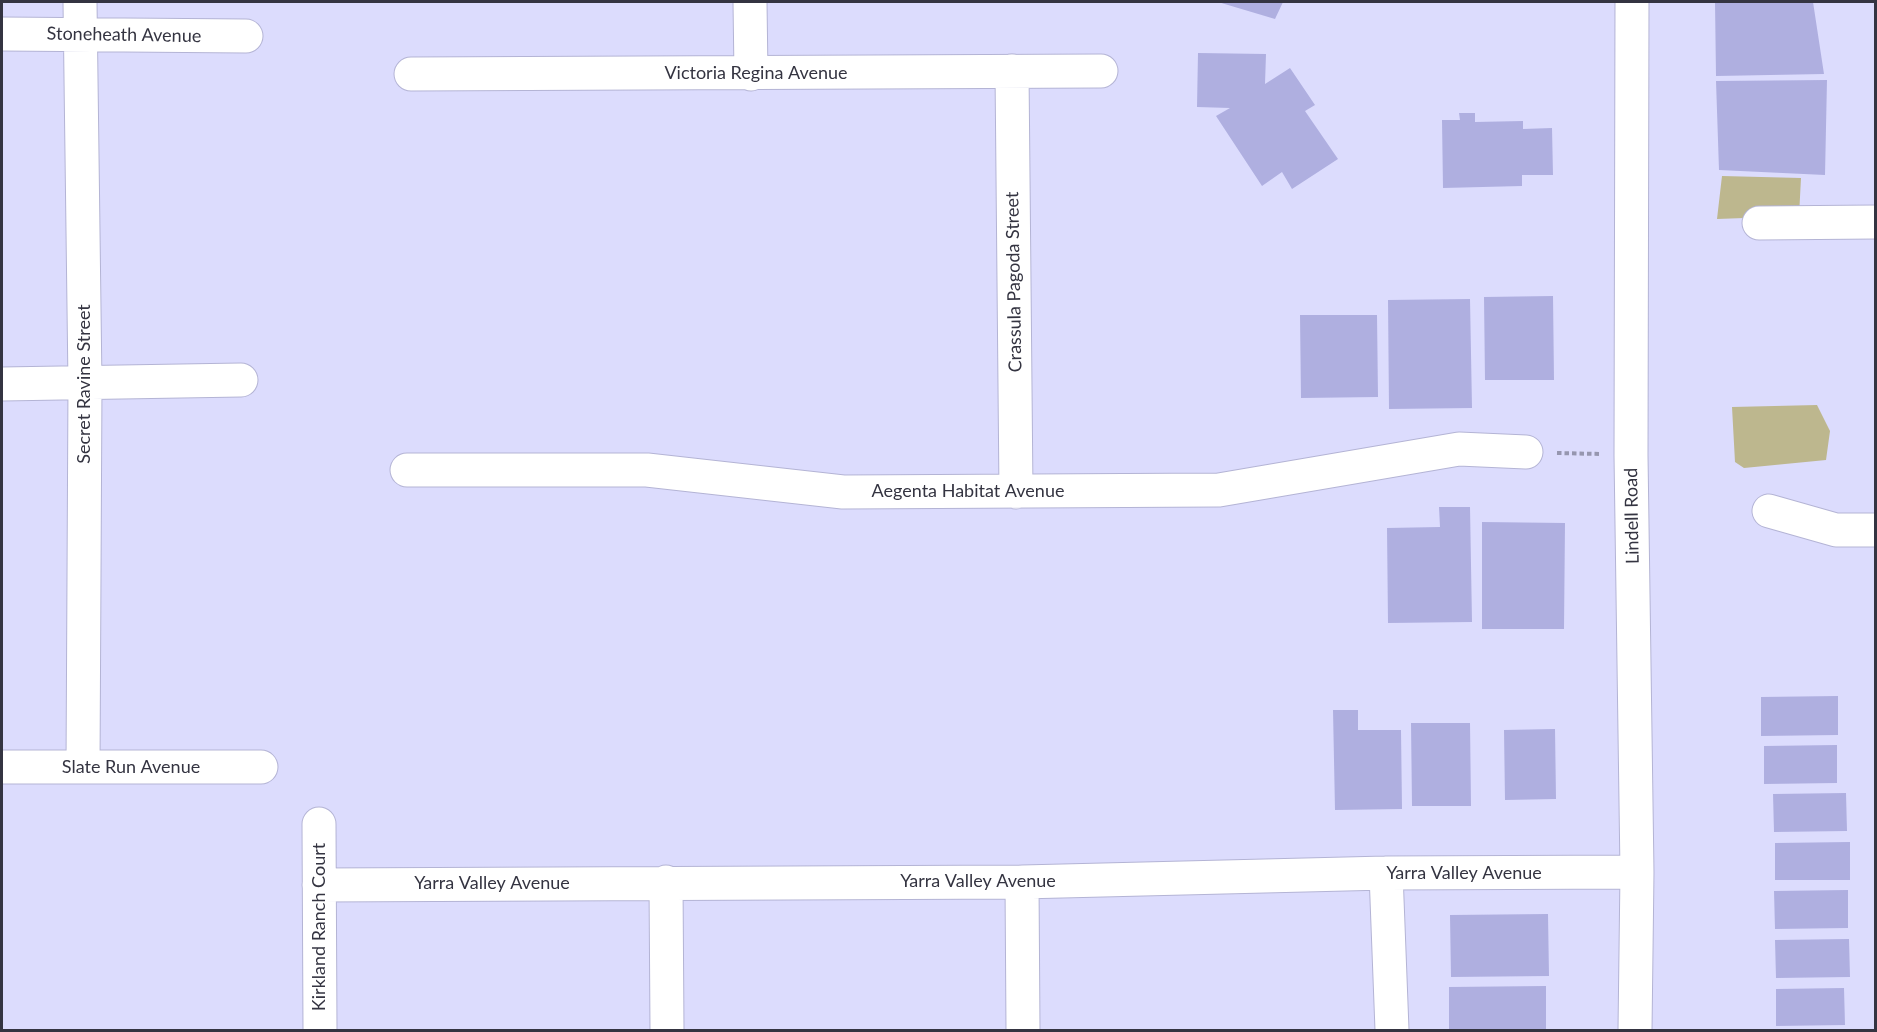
<!DOCTYPE html>
<html>
<head>
<meta charset="utf-8">
<style>
	body { margin:0 }
	#map { position:relative; width:1877px; height:1032px; overflow:hidden; background:#dcdcfd; font-family:Lato,sans-serif }
	canvas { display:block }
	.frame { position:absolute; inset:0; border:3px solid #343441; pointer-events:none }
</style>
</head>
<body>
<div id="map">
<canvas width="1877" height="1032"></canvas>
<div class="frame"></div>
</div>
<script>
const ctx = document.querySelector('canvas').getContext('2d');
ctx.lineJoin = 'round';
function paint(path, color) { ctx.fillStyle = color; ctx.fill(path, 'evenodd'); }
const toPath = rows => new Path2D(rows.map(r => 'M' + r).join(''));
function strokePath(path, color, width, dash) { ctx.strokeStyle = color; ctx.lineWidth = width; ctx.lineCap = dash ? 'butt' : 'round'; ctx.setLineDash(dash || []); ctx.stroke(path); }
function write(font, color, halo, rows, align = 'center') {
  ctx.font = font + ' Lato,sans-serif'; ctx.lineWidth = 6; ctx.setLineDash([]); ctx.textBaseline = 'middle'; ctx.strokeStyle = halo; ctx.fillStyle = color; for (const [text, x, y, turn = 0] of rows) {
    ctx.save(); ctx.translate(x, y); ctx.rotate((+turn || 0) * Math.PI / 180); ctx.textAlign = isNaN(turn) ? turn : align; if (halo) ctx.strokeText(text, 0, 0); ctx.fillText(text, 0, 0); ctx.restore();
  }
}
paint(toPath([
	[1722,176,1801,178,1799,216,1717,219],
	[1817,405,1830,431,1826,460,1744,468,1735,462,1732,407]
]), '#bdb78e');
paint(toPath([
	[1218,2,1283,2,1275,19],
	[1715,2,1813,2,1824,74,1716,76],
	[1198,53,1266,54,1265,84,1290,68,1315,105,1305,111,1338,159,1292,189,1282,172,1262,186,1216,116,1230,108,1197,107],
	[1827,80,1825,175,1719,170,1716,81],
	[1459,113,1475,113,1475,122,1523,121,1523,129,1552,128,1553,175,1522,175,1522,186,1443,188,1442,120,1460,120],
	[1553,296,1554,380,1485,380,1484,297],
	[1470,299,1472,408,1389,409,1388,300],
	[1300,315,1377,315,1378,397,1301,398],
	[1439,507,1470,507,1472,622,1388,623,1387,528,1440,527],
	[1482,522,1565,523,1564,629,1482,629],
	[1838,696,1838,735,1761,736,1761,697],
	[1333,710,1358,710,1358,730,1401,730,1402,809,1335,810],
	[1411,723,1470,723,1471,806,1412,806],
	[1555,729,1556,799,1505,800,1504,730],
	[1837,745,1837,783,1764,784,1764,746],
	[1846,793,1847,831,1774,832,1773,794],
	[1850,842,1850,880,1775,880,1775,843],
	[1848,890,1848,928,1775,929,1774,891],
	[1548,914,1549,976,1451,977,1450,915],
	[1849,939,1850,977,1776,978,1775,940],
	[1546,986,1546,1030,1449,1030,1449,987],
	[1844,988,1845,1025,1776,1026,1776,989]
]), '#afafe0');
const minor = toPath([
	[80,2,85,384,83,767],
	[750,2,751,74],
	[1632,2,1631,455,1637,872,1635,1030],
	[2,34,246,36],
	[1012,71,1016,492],
	[411,74,1101,71],
	[1759,223,1876,222],
	[2,384,241,380],
	[407,470,647,470,843,492,1219,490,1459,449,1526,452],
	[1769,511,1836,530,1876,530],
	[2,767,261,767],
	[319,824,320,1030],
	[1386,873,1392,1030],
	[666,882,667,1030],
	[1022,882,1023,1030],
	[319,885,1022,882,1386,873,1637,872]
]);
strokePath(minor, '#b4b4d5', 35);
strokePath(toPath([
	[1557,453,1600,454]
]), '#9696af', 4, [4.5, 3]);
strokePath(minor, '#fff', 33);
write('18px', '#343441', '#fff', [
	["Stoneheath Avenue",124,35,1],
	["Victoria Regina Avenue",756,73],
	["Crassula Pagoda Street",1014,282,-91],
	["Secret Ravine Street",84,384,-90],
	["Aegenta Habitat Avenue",968,491],
	["Lindell Road",1632,516,-91],
	["Slate Run Avenue",131,767],
	["Yarra Valley Avenue",1464,873],
	["Yarra Valley Avenue",978,881],
	["Yarra Valley Avenue",492,883],
	["Kirkland Ranch Court",319,927,-90]
]);
</script>
</body>
</html>
